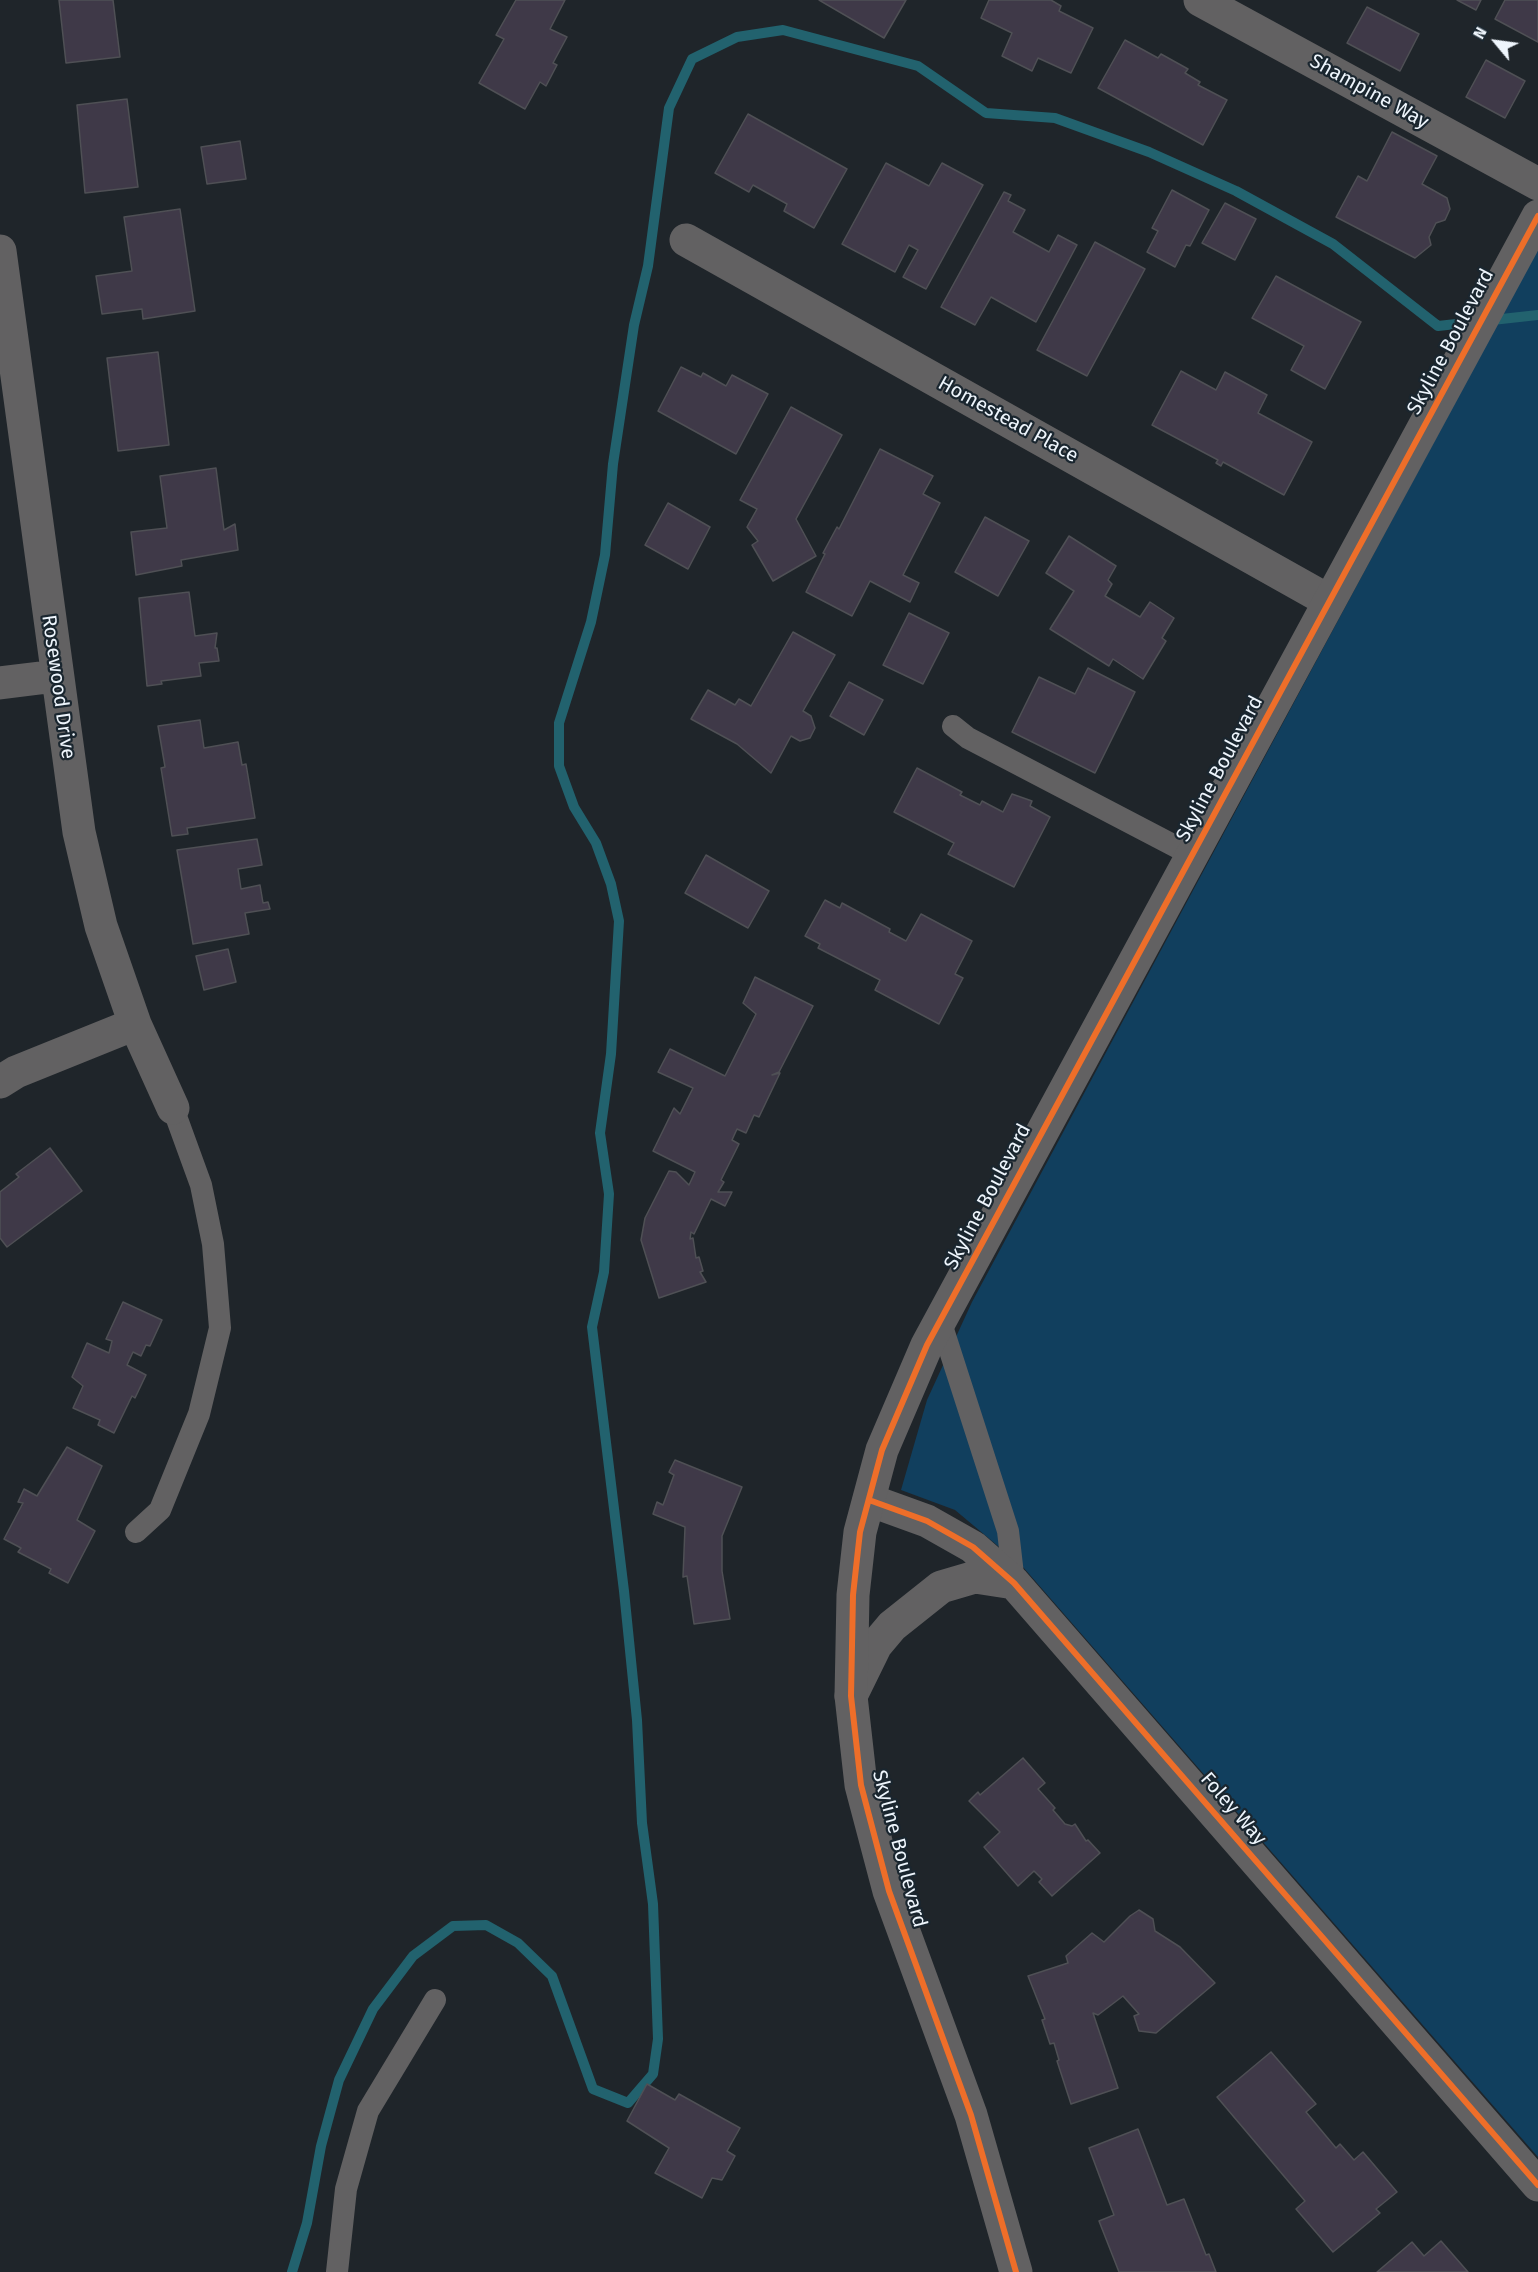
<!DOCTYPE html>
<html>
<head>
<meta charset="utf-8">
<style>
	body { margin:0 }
	#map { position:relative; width:1538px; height:2272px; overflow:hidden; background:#1f252a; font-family:"Fira Sans",sans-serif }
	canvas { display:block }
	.north { position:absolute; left:1466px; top:12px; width:60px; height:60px; -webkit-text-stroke:4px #1a262f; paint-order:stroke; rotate:299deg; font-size:16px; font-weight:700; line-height:24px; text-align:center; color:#eef5fc }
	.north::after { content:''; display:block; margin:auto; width:21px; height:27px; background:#eef5fc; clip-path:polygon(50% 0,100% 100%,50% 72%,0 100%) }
</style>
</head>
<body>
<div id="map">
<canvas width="1538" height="2272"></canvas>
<div class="north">N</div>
</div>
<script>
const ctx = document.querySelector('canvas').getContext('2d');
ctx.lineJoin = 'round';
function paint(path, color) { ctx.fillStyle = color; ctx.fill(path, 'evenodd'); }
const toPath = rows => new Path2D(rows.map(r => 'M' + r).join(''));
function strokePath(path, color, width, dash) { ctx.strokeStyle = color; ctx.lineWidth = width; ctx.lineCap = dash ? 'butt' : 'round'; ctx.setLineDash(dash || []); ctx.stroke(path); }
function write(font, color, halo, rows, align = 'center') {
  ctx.font = font + ' "Fira Sans",sans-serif'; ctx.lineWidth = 4.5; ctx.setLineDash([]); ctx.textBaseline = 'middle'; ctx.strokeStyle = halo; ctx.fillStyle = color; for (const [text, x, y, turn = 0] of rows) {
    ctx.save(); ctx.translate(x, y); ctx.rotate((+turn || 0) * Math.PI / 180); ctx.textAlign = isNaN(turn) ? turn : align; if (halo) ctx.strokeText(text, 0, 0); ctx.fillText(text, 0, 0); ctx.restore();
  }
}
paint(toPath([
	[1538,248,1538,2157,1023,1567,955,1510,901,1490,927,1400,972,1302]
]), '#113f5e');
strokePath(toPath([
	[292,2272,307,2223,321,2146,339,2080,373,2009,413,1956,453,1926,486,1925,518,1943,552,1976,593,2089,628,2103,653,2074,658,2039,653,1904,642,1823,637,1720,624,1591,592,1327,604,1272,609,1194,600,1133,611,1054,619,921,611,884,596,843,574,807,559,766,559,723,591,622,605,555,613,464,634,325,648,266,669,108,692,59,737,37,783,30,918,66,986,113,1055,118,1149,152,1236,191,1333,244,1438,326,1538,315]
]), '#22626e', 10);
const building = toPath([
	[59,0,113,0,120,57,66,63,59,0],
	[516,0,565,0,550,29,567,37,553,63,557,65,546,86,540,82,525,109,479,83,504,39,496,35,516,0],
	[819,0,906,0,884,38,819,0],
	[989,0,1051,0,1061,6,1059,11,1093,28,1071,73,1038,58,1032,71,1002,56,1012,33,981,18,989,0],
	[1457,0,1481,0,1476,10,1457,0],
	[1505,0,1538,0,1538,42,1495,19,1505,0],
	[1367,7,1419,34,1400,71,1347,43,1367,7],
	[1125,40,1158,58,1161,54,1188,69,1185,73,1200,82,1198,85,1227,100,1203,145,1098,88,1125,40],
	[1486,60,1525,81,1505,118,1466,97,1486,60],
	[127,99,138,187,85,193,77,105,127,99],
	[748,114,847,169,814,228,784,211,787,204,753,185,749,192,715,173,748,114],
	[1392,132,1437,156,1422,184,1447,198,1450,209,1445,220,1436,223,1429,237,1431,245,1415,258,1336,217,1358,176,1367,181,1392,132],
	[240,141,246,179,207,184,201,147,240,141],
	[886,163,929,186,942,163,983,185,926,289,903,277,918,250,909,245,895,272,842,244,886,163],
	[1172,190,1209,210,1190,246,1186,245,1175,267,1147,252,1158,231,1152,228,1172,190],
	[1004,192,1011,195,1008,201,1025,210,1013,232,1049,252,1058,235,1077,245,1036,322,991,297,975,325,941,307,1004,192],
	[1225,203,1256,219,1235,260,1202,243,1225,203],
	[180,209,195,311,143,319,142,309,102,314,96,276,132,271,124,217,180,209],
	[1095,242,1145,269,1087,376,1037,350,1095,242],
	[1276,276,1361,322,1325,389,1291,370,1304,346,1252,318,1276,276],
	[158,352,169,445,118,451,107,358,158,352],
	[681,367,701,377,703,373,726,386,732,375,768,394,736,454,658,411,681,367],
	[1181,371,1216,390,1225,372,1267,395,1258,413,1312,442,1284,495,1223,462,1221,466,1216,463,1218,460,1152,425,1181,371],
	[791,407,842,435,796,519,816,556,773,581,752,545,758,541,747,527,757,509,740,500,791,407],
	[880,449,933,476,923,494,940,503,903,575,919,583,910,602,870,581,852,616,806,592,825,554,823,553,837,527,839,529,880,449],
	[216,468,224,530,235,524,238,550,181,560,182,566,136,575,131,532,167,528,160,476,216,468],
	[668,503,710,527,688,569,645,545,668,503],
	[985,517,1029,541,998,596,955,572,985,517],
	[1069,536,1116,566,1108,580,1112,584,1105,596,1140,617,1150,602,1174,618,1162,638,1166,641,1143,679,1113,659,1109,666,1050,629,1074,591,1046,573,1069,536],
	[189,592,195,636,217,633,215,648,217,648,219,661,199,663,201,676,161,681,162,684,147,686,139,598,189,592],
	[909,613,949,633,923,684,883,665,909,613],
	[793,632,835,655,803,711,811,716,815,728,810,738,800,741,791,736,771,773,737,744,691,719,708,690,735,705,739,699,751,706,793,632],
	[1088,668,1135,692,1095,773,1012,732,1039,677,1075,694,1088,668],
	[849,682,883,700,864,735,830,716,849,682],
	[200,720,204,748,238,742,242,765,246,764,255,818,187,828,188,834,172,836,161,768,165,767,158,726,200,720],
	[917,768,962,792,960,795,980,805,982,801,1003,812,1012,794,1032,801,1030,806,1050,817,1014,887,948,854,954,843,894,812,917,768],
	[257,839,262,865,238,869,241,889,260,885,263,903,268,902,270,909,245,913,249,934,193,944,177,850,257,839],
	[706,855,769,891,748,928,685,893,706,855],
	[825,900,840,908,842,903,890,929,889,932,906,941,921,914,972,941,955,974,963,978,939,1024,875,990,880,980,818,948,820,944,805,936,825,900],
	[228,949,236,982,204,990,196,956,228,949],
	[755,977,813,1006,779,1072,772,1075,780,1073,759,1117,754,1115,746,1133,737,1129,732,1140,739,1144,721,1180,724,1182,718,1192,732,1192,725,1206,711,1199,694,1234,691,1232,690,1239,693,1238,696,1258,699,1257,703,1271,700,1272,706,1282,659,1298,641,1240,645,1218,669,1171,676,1172,689,1185,695,1172,653,1151,674,1108,680,1114,693,1088,658,1072,670,1049,725,1076,756,1014,743,1003,755,977],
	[50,1148,82,1191,7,1247,0,1238,0,1192,19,1177,16,1174,50,1148],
	[123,1302,162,1320,150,1346,146,1345,141,1356,133,1352,127,1365,146,1375,135,1398,132,1396,114,1433,98,1425,100,1420,73,1408,83,1386,72,1377,87,1343,109,1353,112,1341,106,1339,123,1302],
	[67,1447,102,1466,77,1520,95,1531,68,1583,49,1573,51,1569,18,1552,21,1548,4,1539,23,1503,18,1502,24,1489,37,1496,67,1447],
	[675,1460,742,1487,722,1536,722,1571,730,1619,694,1624,687,1576,683,1577,685,1527,653,1514,657,1502,663,1505,674,1475,669,1472,675,1460],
	[1023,1758,1045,1783,1038,1789,1055,1808,1053,1810,1065,1824,1072,1826,1075,1824,1086,1841,1088,1840,1100,1853,1052,1896,1039,1882,1042,1879,1034,1871,1018,1886,984,1847,1000,1832,969,1801,978,1792,980,1795,1023,1758],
	[1139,1910,1153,1919,1155,1931,1180,1947,1215,1983,1156,2033,1139,2031,1134,2016,1139,2014,1123,1996,1098,2015,1093,2013,1118,2088,1071,2104,1057,2061,1059,2060,1054,2043,1050,2044,1042,2020,1045,2019,1028,1976,1068,1963,1066,1956,1092,1933,1104,1942,1130,1916,1139,1910],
	[1271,2052,1316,2104,1306,2112,1336,2148,1340,2144,1354,2160,1363,2152,1397,2192,1376,2209,1380,2213,1333,2252,1296,2209,1305,2201,1217,2097,1271,2052],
	[647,2084,675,2100,679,2094,740,2128,727,2151,735,2156,722,2180,712,2178,702,2198,655,2173,669,2148,627,2121,647,2084],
	[1138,2129,1167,2205,1184,2199,1206,2255,1209,2254,1216,2272,1119,2272,1099,2221,1114,2215,1089,2148,1138,2129],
	[1441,2241,1468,2272,1377,2272,1412,2242,1424,2256,1441,2241]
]);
paint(building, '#3f3948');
strokePath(building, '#4f5055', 1.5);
strokePath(toPath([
	[953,726,968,738,1192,855],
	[940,1320,1008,1531,1014,1583],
	[136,1532,160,1510,199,1414,220,1328,213,1244,201,1185,173,1108],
	[337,2272,346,2189,368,2111,435,2000]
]), '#626162', 22);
strokePath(toPath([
	[1200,0,1538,184],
	[686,240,1329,601],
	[0,251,79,832,101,926,135,1024,173,1108],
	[0,683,56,676],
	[0,1082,16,1072,135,1024],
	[869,1500,927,1521,973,1547,1014,1583,1538,2185],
	[851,1696,876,1645,892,1626,941,1587,975,1577,1014,1583]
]), '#626162', 33);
strokePath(toPath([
	[1016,2272,971,2115,889,1891,861,1785,851,1696,853,1595,860,1532,882,1450,927,1345,1538,216]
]), '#626162', 33);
strokePath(toPath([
	[869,1500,927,1521,973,1547,1014,1583,1538,2185],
	[1016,2272,971,2115,889,1891,861,1785,851,1696,853,1595,860,1532,882,1450,927,1345,1538,216]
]), '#ee6e29', 6);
write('20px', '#eef5fc', '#1a262f', [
	["Shampine Way",1369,92,29],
	["Skyline Boulevard",1451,342,-62],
	["Homestead Place",1008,420,29],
	["Rosewood Drive",58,687,82],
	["Skyline Boulevard",1220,769,-62],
	["Skyline Boulevard",988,1197,-62],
	["Foley Way",1233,1809,49],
	["Skyline Boulevard",899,1849,75]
]);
</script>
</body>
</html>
